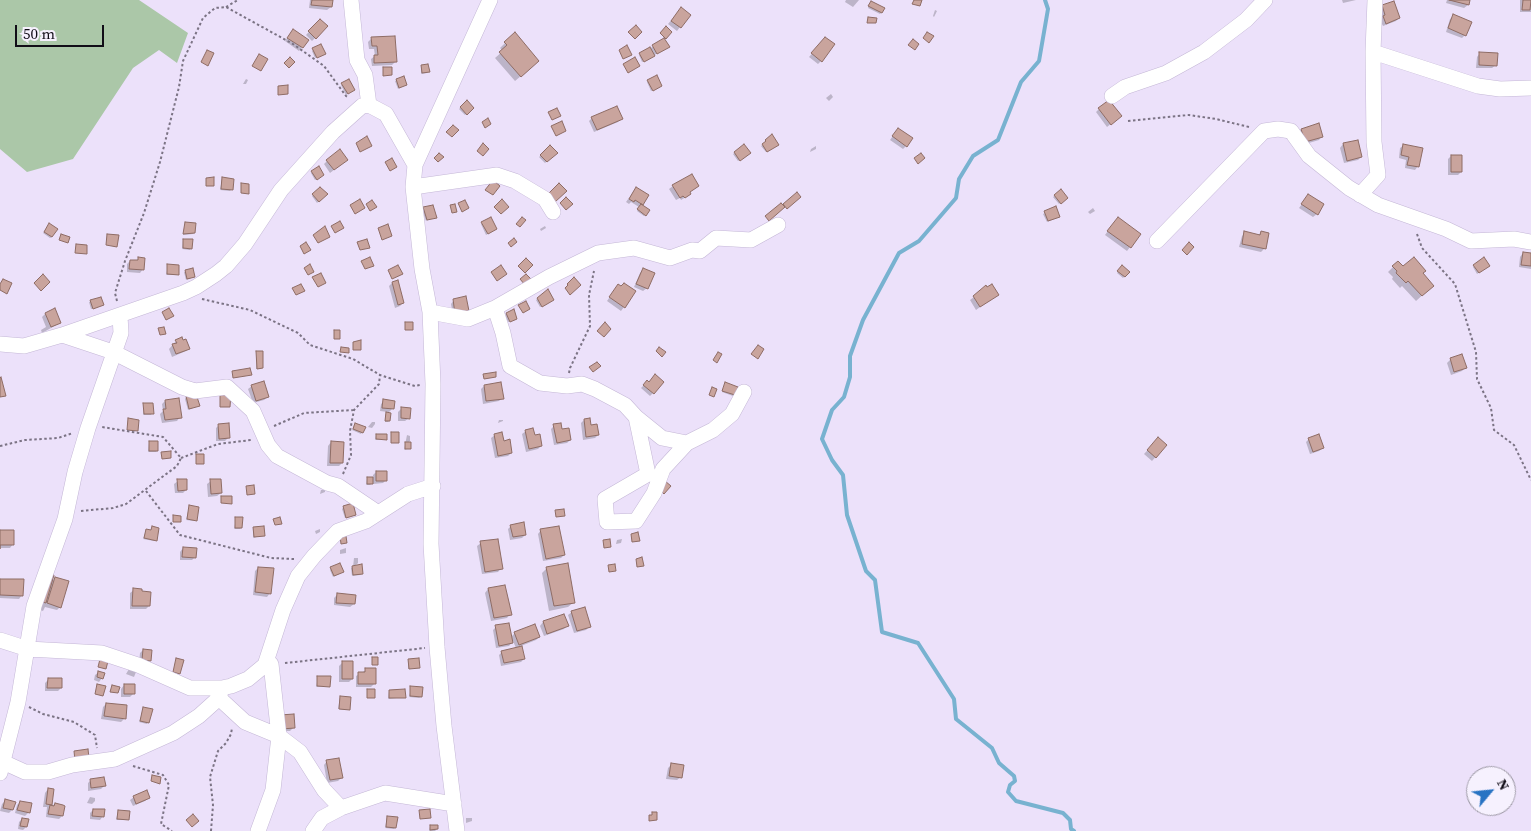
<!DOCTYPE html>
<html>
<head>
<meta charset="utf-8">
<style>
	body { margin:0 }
	#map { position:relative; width:1531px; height:831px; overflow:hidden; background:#ece1fa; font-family:"Source Serif 4",serif }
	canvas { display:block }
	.north { position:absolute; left:1466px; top:766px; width:50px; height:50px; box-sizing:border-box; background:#f6f1fe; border:1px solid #9a96a2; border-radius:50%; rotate:62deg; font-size:14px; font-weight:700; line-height:20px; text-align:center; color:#110d17 }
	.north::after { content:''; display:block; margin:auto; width:18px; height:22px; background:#2873c3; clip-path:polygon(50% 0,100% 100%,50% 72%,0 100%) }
	.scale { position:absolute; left:15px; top:25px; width:89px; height:22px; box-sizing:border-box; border:2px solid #110d17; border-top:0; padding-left:6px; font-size:15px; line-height:18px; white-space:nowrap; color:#110d17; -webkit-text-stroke:4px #f6f1fe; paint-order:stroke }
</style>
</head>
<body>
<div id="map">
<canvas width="1531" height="831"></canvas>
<div class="north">N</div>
<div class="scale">50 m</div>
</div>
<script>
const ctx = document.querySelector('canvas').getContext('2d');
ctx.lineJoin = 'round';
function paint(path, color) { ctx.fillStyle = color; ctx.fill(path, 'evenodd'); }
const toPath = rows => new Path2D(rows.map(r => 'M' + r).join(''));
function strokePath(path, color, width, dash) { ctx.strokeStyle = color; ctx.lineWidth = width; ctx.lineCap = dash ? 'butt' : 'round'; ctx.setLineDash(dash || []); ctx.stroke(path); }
paint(toPath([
	[0,0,139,0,188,33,177,63,159,50,133,68,73,159,27,172,0,149]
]), '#abc7a8');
paint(toPath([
	[310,0,332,0,331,7,327,10,309,8],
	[846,0,859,0,853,7,845,2],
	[1342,0,1356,0,1343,3],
	[1447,0,1469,0,1468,5,1464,8,1446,3],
	[1520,0,1531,0,1531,12,1520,12],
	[1393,2,1399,18,1396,21,1383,26,1380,20,1382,18,1379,10,1382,7],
	[870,3,883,9,881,13,880,14,868,8],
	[935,10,937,11,934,17,933,16],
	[678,12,689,15,677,31,668,24],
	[1454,16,1465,35,1462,38,1446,32,1450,19],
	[320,20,327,26,312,41,306,35],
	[290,34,307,40,299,51,285,41],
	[372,38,395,62,392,65,372,66,371,59,375,56,374,49,369,49,368,42],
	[825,39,821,61,818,64,809,57],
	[664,40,667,48,642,62,639,55],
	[505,43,533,66,515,81,495,58,503,51,500,48],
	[313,50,323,55,315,58,312,51],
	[1480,53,1496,65,1492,68,1476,68,1477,57],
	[421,66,428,72,427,73,421,74],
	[246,79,248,80,246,84,243,84],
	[397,80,406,85,398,89,395,81],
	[648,81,659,87,651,91,647,82],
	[342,84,353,91,346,95,341,85],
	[831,94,833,97,829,101,826,98],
	[467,102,473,108,465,115,459,109],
	[1099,109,1117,119,1107,127,1096,112],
	[592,118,621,118,618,122,594,132,589,121],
	[1319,125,1322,136,1319,140,1302,145,1298,134,1301,130],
	[895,133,906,146,903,149,890,140],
	[772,136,776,146,766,152,761,146,765,143,765,140],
	[1343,144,1361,157,1358,160,1344,163,1340,148],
	[1404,145,1418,166,1415,170,1405,168,1406,160,1399,158,1400,148],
	[744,146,749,153,738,161,733,154],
	[816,146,816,149,810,152,811,149],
	[550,147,556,153,545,163,539,157],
	[1451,156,1461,172,1458,175,1448,175,1448,159],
	[327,161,343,163,330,173,324,164],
	[312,172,321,176,315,180,311,173],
	[222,179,231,190,230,191,220,190],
	[673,186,689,192,686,197,681,200,680,198,676,200,669,189],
	[320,188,326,194,317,203,312,196],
	[636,188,642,204,641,206,645,215,644,216,637,211,639,207,631,202,629,204,626,202],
	[1061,191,1067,198,1059,204,1053,197],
	[1308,196,1317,214,1313,217,1299,208],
	[1055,208,1057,218,1047,222,1043,214],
	[1093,208,1095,211,1090,214,1088,212],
	[424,209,435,217,426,221,422,210],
	[1115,221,1140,234,1127,251,1105,235],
	[185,223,194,233,193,234,183,235],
	[482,223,495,230,486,235,481,224],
	[48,226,52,237,50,238,43,233],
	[545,226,546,228,541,231,540,229],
	[1245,233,1258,235,1261,233,1265,248,1261,252,1239,247,1242,236],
	[183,240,191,248,190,250,182,249],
	[1523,253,1531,254,1531,269,1519,267,1520,257],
	[139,258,143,269,140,273,127,272,127,264,130,261,136,261],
	[1398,262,1427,291,1416,301,1402,286,1400,288,1392,279,1393,277,1388,272],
	[168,265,178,274,176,275,166,275],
	[1474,266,1487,267,1477,274,1473,267],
	[1122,267,1128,272,1123,278,1117,273],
	[192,270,194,277,186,280,184,272],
	[643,270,647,288,643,291,634,287,640,273],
	[392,283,403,303,400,306,395,308,389,286],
	[618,285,635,292,621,311,607,301],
	[986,288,997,295,976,310,970,300],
	[547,291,551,301,540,307,536,300],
	[100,298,103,305,91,309,89,302],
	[454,300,468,310,452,310,451,304],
	[45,314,60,323,42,333,41,330,46,327,42,317],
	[506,314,515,320,508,322,505,315],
	[176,341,189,348,186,351,172,357,169,349],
	[257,352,262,368,261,369,256,369],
	[1451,359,1465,368,1462,371,1451,375,1447,363],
	[649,383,653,393,650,396,641,388,644,385],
	[725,385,734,395,733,396,722,392],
	[252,386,268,397,264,400,253,403,248,389],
	[484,386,502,398,499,401,483,404,481,389],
	[186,397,198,406,188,410,185,399],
	[165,401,180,417,177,421,162,423,160,414,163,411,162,404],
	[384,401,392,409,387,414,389,421,388,422,385,422,385,415,388,412,380,411,381,404],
	[144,404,152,413,151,415,143,415],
	[402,408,409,418,405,421,398,421,398,412],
	[499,420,503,420,503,421,498,423],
	[584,420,589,420,590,426,598,435,595,438,583,440,581,423],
	[372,422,375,422,375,424,372,428,368,427],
	[219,425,228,438,225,441,216,441,216,428],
	[354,425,362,432,361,434,352,430],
	[554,426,570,440,567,443,554,445,551,429],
	[526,431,534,437,541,446,538,449,526,452,522,434],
	[376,435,385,439,375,440],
	[407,435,410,436,410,441,408,443,410,448,404,450],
	[495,435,511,453,508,456,495,458,491,438],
	[1158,439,1166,445,1152,461,1144,454],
	[1309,439,1323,448,1319,451,1310,454,1306,442],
	[331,442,342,463,339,466,327,466,328,446],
	[149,443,157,451,156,452,148,452],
	[376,472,386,480,383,483,373,484,373,482,370,485,366,485,367,479,373,478,373,475],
	[178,481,186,490,183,493,175,493,174,484],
	[211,481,221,493,217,496,208,497,207,484],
	[321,490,325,490,325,492,320,494],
	[189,507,196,520,194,521,186,520],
	[344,507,355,515,345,518,342,509],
	[236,518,241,528,240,529,234,529],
	[511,526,525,535,522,538,510,540,508,529],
	[253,528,264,535,253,538],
	[320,529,320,532,316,534,315,531],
	[146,530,156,540,154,541,143,539],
	[541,530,564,555,561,558,543,561,538,534],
	[0,531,13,544,10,548,0,548],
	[622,539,621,543,616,544,617,540],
	[481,543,501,568,498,572,482,574,477,546],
	[183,548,195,557,192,560,180,560,180,552],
	[346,548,346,553,340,554,340,550],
	[354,558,358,558,358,563,355,566,362,574,360,575,352,576,351,568,353,567],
	[258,568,270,593,267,597,253,595,255,571],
	[331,568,343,572,333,577,330,570],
	[547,568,574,602,568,607,549,611,542,573],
	[55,578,60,607,57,610,45,607,43,611,37,609,50,583],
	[0,580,22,595,19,599,0,598],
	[488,589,510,614,507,618,491,621,485,593],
	[134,590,149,606,146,609,130,609,130,593],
	[338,594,354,604,350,607,334,605,334,598],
	[572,612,590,626,586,630,574,633,568,615],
	[564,615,567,625,564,629,544,636,540,626,543,622],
	[496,627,511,637,515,633,539,637,536,640,516,648,513,641,509,646,496,648,493,630],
	[143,650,150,661,147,664,139,663,140,653],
	[502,652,524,659,521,662,501,666,499,655],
	[408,660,418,667,408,669],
	[342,663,352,679,349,682,339,682,339,666],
	[129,669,136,672,134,677,126,674],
	[366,670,374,684,371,687,356,687,356,676],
	[99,672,102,678,99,682,94,680,95,675],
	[318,677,329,686,316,687],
	[48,680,61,688,58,691,45,691,45,683],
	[124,685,134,693,130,697,121,697,121,689],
	[411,688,421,697,419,698,409,697],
	[389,691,405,697,388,699],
	[340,697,349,709,347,710,338,709],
	[106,704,126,707,124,719,121,722,101,719,103,707],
	[144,708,151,710,147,724,139,722],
	[281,716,294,727,290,731,278,731],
	[327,761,341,778,338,781,327,783,324,765],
	[671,765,681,777,677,780,666,779,668,768],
	[91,780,104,786,101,789,88,791,88,783],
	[48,789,53,790,51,806,55,804,62,816,59,819,46,817,47,807,43,807,45,793],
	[90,797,95,798,95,801,92,804,87,803],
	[134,797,149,798,145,801,133,806,130,800],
	[6,800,12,810,9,813,0,811,2,804],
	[20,802,29,812,25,816,15,813,17,805],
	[93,810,103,816,100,820,90,819,90,813],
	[118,811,128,820,116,820],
	[387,817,395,828,394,829,385,828],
	[466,818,472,818,472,821,466,823],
	[22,819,26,827,23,830,18,829,19,822],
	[430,826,437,829,435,831,429,831]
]), '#0003');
strokePath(toPath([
	[1045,0,1048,9,1039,61,1021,82,998,140,973,156,959,179,956,198,919,241,899,253,863,320,850,356,850,377,844,397,832,410,822,439,832,460,843,475,847,515,866,571,875,580,882,632,918,643,954,699,956,719,992,748,999,763,1014,776,1015,781,1010,785,1008,792,1016,801,1063,813,1070,820,1071,829,1074,831]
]), '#78b2d0', 4);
const building = toPath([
	[312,0,333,0,332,7,311,5,312,0],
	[914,0,922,0,920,6,912,4,914,0],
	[1449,0,1470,0,1469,5,1449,0],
	[1523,0,1531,0,1530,10,1522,10,1523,0],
	[871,1,885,8,882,13,868,6,871,1],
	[1394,1,1400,18,1386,24,1383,16,1385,15,1382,5,1394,1],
	[681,7,691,15,681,28,671,21,681,7],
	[1453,14,1472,22,1466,36,1448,28,1453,14],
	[868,17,877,18,876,23,867,23,868,17],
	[320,19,328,26,316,39,308,31,320,19],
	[636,25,642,32,635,39,628,32,636,25],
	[666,26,672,32,666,39,660,33,666,26],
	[293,29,309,40,303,48,287,38,293,29],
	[515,32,539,61,521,77,499,52,507,45,504,42,515,32],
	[927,32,934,36,929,43,923,38,927,32],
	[395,36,397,62,374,63,374,55,378,55,377,46,372,46,371,37,395,36],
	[825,37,835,44,822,62,811,53,825,37],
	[664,38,670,47,657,54,652,45,664,38],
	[913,39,919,44,915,50,908,45,913,39],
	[321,44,326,54,317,58,312,48,321,44],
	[627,45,632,55,623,59,619,50,627,45],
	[650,47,655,56,644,62,639,53,650,47],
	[207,50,214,53,208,66,201,62,207,50],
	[1479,52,1498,53,1497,66,1479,65,1479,52],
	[259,54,268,59,261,71,252,66,259,54],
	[290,57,295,62,289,68,284,63,290,57],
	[635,57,640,66,628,73,623,64,635,57],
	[428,64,430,72,422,73,421,65,428,64],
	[383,67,392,67,392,75,383,76,383,67],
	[657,75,662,86,653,91,647,80,657,75],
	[404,76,407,85,399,88,396,79,404,76],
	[349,79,355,90,348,94,341,83,349,79],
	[288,85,288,94,278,95,278,86,288,85],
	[467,100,474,108,467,115,460,107,467,100],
	[1109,100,1122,116,1111,125,1098,108,1109,100],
	[617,106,623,119,597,130,591,117,617,106],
	[557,108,561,116,552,120,548,112,557,108],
	[488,118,491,124,485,128,482,122,488,118],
	[562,121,566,131,556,136,551,126,562,121],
	[1319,123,1323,137,1305,142,1301,129,1319,123],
	[453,125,459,130,452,137,446,132,453,125],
	[898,128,913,138,907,147,892,136,898,128],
	[772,134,779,145,767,152,762,144,766,141,765,140,772,134],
	[367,136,372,146,360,152,356,143,367,136],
	[1358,140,1362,157,1347,161,1343,143,1358,140],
	[483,143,489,149,483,156,477,151,483,143],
	[744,144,751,153,740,161,734,152,744,144],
	[1403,144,1423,148,1419,167,1407,165,1409,157,1401,155,1403,144],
	[550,145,558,153,547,162,540,155,550,145],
	[340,149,348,160,334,170,326,160,340,149],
	[439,153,444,157,438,162,434,158,439,153],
	[921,153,925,158,918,164,914,158,921,153],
	[1451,155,1462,155,1462,172,1451,172,1451,155],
	[392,158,397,167,390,171,385,162,392,158],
	[319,166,324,175,317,180,311,171,319,166],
	[692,174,699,186,690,192,691,194,685,198,683,196,680,198,672,185,692,174],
	[214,177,214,186,206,186,206,178,214,177],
	[222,177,234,179,233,190,221,189,222,177],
	[493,180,500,186,493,195,485,190,493,180],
	[241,183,249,184,249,194,241,193,241,183],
	[559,183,567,191,555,202,548,194,559,183],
	[320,187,328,194,319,202,312,194,320,187],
	[636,187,649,195,643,205,635,200,634,202,629,199,636,187],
	[1061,189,1068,198,1061,204,1054,195,1061,189],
	[797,192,801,197,787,209,783,204,797,192],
	[1308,194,1324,204,1318,215,1301,204,1308,194],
	[566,197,573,204,566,210,560,203,566,197],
	[360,199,365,208,355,214,350,205,360,199],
	[502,199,509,207,501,214,494,207,502,199],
	[372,200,377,207,370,211,366,204,372,200],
	[465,200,469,208,462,212,458,203,465,200],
	[781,203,785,207,769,221,765,216,781,203],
	[455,204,457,212,452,213,450,205,455,204],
	[641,204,650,210,646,216,637,209,641,204],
	[433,205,437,218,427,220,423,207,433,205],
	[1056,206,1060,217,1048,221,1044,211,1056,206],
	[491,217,497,229,488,234,481,222,491,217],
	[522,217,526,220,520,227,516,224,522,217],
	[1118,217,1141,234,1131,248,1107,231,1118,217],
	[340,221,344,228,335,233,331,226,340,221],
	[185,222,196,223,195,233,183,234,185,222],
	[49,223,58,229,52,237,44,232,49,223],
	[388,224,392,236,382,240,378,228,388,224],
	[325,226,330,237,318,243,313,235,325,226],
	[1244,231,1260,235,1261,231,1269,233,1266,249,1242,244,1244,231],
	[61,234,70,237,68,243,59,240,61,234],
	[107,234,119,235,117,247,106,245,107,234],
	[514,238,517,242,511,247,508,243,514,238],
	[183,239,193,239,192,249,183,248,183,239],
	[367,239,370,248,360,250,357,242,367,239],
	[306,242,311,250,304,254,300,246,306,242],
	[1189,242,1194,247,1187,255,1182,250,1189,242],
	[76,244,87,245,87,254,75,253,76,244],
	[1523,252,1531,253,1531,266,1521,265,1523,252],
	[138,257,145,258,144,270,129,269,130,260,138,260,138,257],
	[370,257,374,266,365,269,361,261,370,257],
	[1414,257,1426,271,1423,273,1434,286,1422,296,1408,281,1406,283,1396,273,1397,271,1392,266,1398,261,1403,266,1414,257],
	[1484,257,1490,266,1479,273,1473,265,1484,257],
	[526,258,533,265,525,273,518,266,526,258],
	[167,264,179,265,179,275,167,274,167,264],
	[310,264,314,272,308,275,304,268,310,264],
	[398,265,403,274,392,279,388,270,398,265],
	[501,265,507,274,497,281,491,272,501,265],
	[1122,265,1130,272,1125,277,1117,271,1122,265],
	[193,268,195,277,187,279,185,270,193,268],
	[643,268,655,273,648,289,636,284,643,268],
	[321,273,326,283,318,287,312,277,321,273],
	[43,274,50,282,41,291,34,283,43,274],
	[526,274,531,279,525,285,520,279,526,274],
	[574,277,581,285,570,295,565,288,568,285,567,284,574,277],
	[3,279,12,283,7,294,0,290,0,284,3,279],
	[398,280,404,303,398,305,392,282,398,280],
	[624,283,636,291,625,308,609,297,618,284,621,286,624,283],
	[301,284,305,291,296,295,292,288,301,284],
	[992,284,999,295,980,307,973,296,986,285,987,287,992,284],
	[548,289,554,300,542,307,537,298,548,289],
	[466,296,469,311,455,314,453,299,466,296],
	[101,297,104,305,93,309,90,300,101,297],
	[526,301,530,309,523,313,518,305,526,301],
	[55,308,61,323,51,327,45,313,55,308],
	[169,308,174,316,166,320,162,312,169,308],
	[514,309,517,319,510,322,506,313,514,309],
	[405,322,413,322,413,330,405,330,405,322],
	[605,322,611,329,604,337,597,331,605,322],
	[164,327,166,334,160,335,158,328,164,327],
	[334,330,340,330,340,339,334,339,334,330],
	[182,337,183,340,186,339,190,349,176,354,172,344,177,343,175,340,182,337],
	[361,340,361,350,353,350,353,342,361,340],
	[758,345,764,349,758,359,751,354,758,345],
	[341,347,349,348,349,353,340,352,341,347],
	[659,347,666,352,662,357,656,351,659,347],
	[256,351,263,351,263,368,257,369,256,351],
	[718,352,722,354,717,363,713,360,718,352],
	[1462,354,1467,368,1454,372,1450,358,1462,354],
	[597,362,601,366,593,372,589,367,597,362],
	[250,368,252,375,233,378,232,371,250,368],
	[496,372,496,377,484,379,483,374,496,372],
	[655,374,664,382,654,394,643,385,647,380,649,382,655,374],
	[1,377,6,396,0,397,0,378,1,377],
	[264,381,269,397,256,401,251,385,264,381],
	[501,382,504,399,486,401,484,385,501,382],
	[725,382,738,387,735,395,722,391,725,382],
	[712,387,717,389,714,397,709,395,712,387],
	[220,392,231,393,230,407,220,407,220,392],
	[196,394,200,406,189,409,186,396,196,394],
	[179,398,182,418,165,420,163,409,166,409,165,400,179,398],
	[383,399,395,401,394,409,382,408,383,399],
	[143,403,153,403,154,414,144,414,143,403],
	[401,407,411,408,410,419,401,418,401,407],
	[386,412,391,413,390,421,385,421,386,412],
	[128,418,139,420,138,431,127,430,128,418],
	[590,418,591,425,597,424,599,435,586,437,584,419,590,418],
	[229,423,230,438,219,439,218,424,229,423],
	[355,423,366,427,363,433,353,429,355,423],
	[561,423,562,429,569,428,571,440,557,443,553,424,561,423],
	[533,428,535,435,540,434,542,446,529,449,525,430,533,428],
	[391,432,399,432,399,443,391,443,391,432],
	[502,432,504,441,510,439,512,453,498,456,494,434,502,432],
	[376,434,387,434,387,440,376,439,376,434],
	[1319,434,1324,448,1313,452,1308,438,1319,434],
	[1158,437,1167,445,1156,458,1147,450,1158,437],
	[149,441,158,441,158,451,149,451,149,441],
	[331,441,344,442,343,463,330,463,331,441],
	[405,442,411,442,411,449,405,449,405,442],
	[171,451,171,458,162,459,161,452,171,451],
	[196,454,204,454,204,464,196,464,196,454],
	[376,471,387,471,387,481,376,481,376,471],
	[367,477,373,477,373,484,367,484,367,477],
	[177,479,187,479,187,490,178,491,177,479],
	[210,479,221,479,222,493,211,494,210,479],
	[665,481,671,486,664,494,659,489,665,481],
	[254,485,255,494,247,495,246,486,254,485],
	[221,496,232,496,232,504,221,503,221,496],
	[353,503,356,515,346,518,343,506,353,503],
	[189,505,199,507,197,521,187,519,189,505],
	[564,509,565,516,556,517,555,510,564,509],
	[173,515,181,516,181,522,173,522,173,515],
	[235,517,243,517,242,528,235,528,235,517],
	[280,517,282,524,275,525,273,519,280,517],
	[524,522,526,535,513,537,510,525,524,522],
	[152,526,159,528,157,541,144,538,146,529,151,530,152,526],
	[264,526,265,536,254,537,253,527,264,526],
	[559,526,565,555,546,559,540,529,559,526],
	[0,530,14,530,14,545,0,545,0,549,0,530],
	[638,532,640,541,632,542,631,534,638,532],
	[340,536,346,536,347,543,341,544,340,536],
	[498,539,503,569,485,572,480,541,498,539],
	[610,539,611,547,604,548,603,540,610,539],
	[183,547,197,548,196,558,182,557,183,547],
	[642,557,644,566,637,567,636,559,642,557],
	[340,563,344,572,334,576,330,567,340,563],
	[568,563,575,603,554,606,546,567,568,563],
	[362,564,363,574,353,575,352,566,362,564],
	[615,564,616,571,609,572,608,565,615,564],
	[258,567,274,568,271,594,255,592,258,567],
	[47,573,54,575,46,603,39,601,47,573],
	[55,577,69,581,61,608,47,603,55,577],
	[0,579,24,579,23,596,0,595,0,579],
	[505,585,512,615,494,618,488,588,505,585],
	[133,588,142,589,142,591,151,592,150,606,132,606,133,588],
	[337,593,356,595,355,604,336,603,337,593],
	[585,607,591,627,577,631,571,611,585,607],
	[564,614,569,626,547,634,543,621,564,614],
	[509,623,513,643,499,646,495,625,509,623],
	[535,624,540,637,519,645,514,632,535,624],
	[522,646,525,659,504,663,501,651,522,646],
	[143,649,152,650,151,661,142,660,143,649],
	[372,657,378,657,378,665,372,665,372,657],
	[176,658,184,660,180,674,173,672,176,658],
	[419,658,420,668,409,669,408,659,419,658],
	[100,659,108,661,106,669,98,667,100,659],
	[342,661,353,661,353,679,342,679,342,661],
	[365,668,376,668,376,684,358,684,358,672,365,672,365,668],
	[98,671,105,673,103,679,97,677,98,671],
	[317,676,331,676,330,687,317,686,317,676],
	[48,678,62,678,62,688,47,688,48,678],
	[97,684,106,686,103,696,95,694,97,684],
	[124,684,135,684,135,694,124,694,124,684],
	[112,685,120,687,118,693,110,692,112,685],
	[410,686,423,687,422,697,410,696,410,686],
	[367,689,375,689,375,698,367,698,367,689],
	[405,689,406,698,389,698,389,690,405,689],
	[340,696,351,697,350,710,339,709,340,696],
	[106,703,127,705,126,719,104,716,106,703],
	[143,707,153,709,149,723,140,721,143,707],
	[294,714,295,728,281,729,280,715,294,714],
	[88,749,89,758,75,761,74,751,88,749],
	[339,758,343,778,330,780,326,760,339,758],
	[671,763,684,765,682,778,669,776,671,763],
	[152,775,161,777,160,784,151,781,152,775],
	[104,777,106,786,91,788,90,779,104,777],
	[48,788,54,789,52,805,46,804,48,788],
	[147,790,150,798,136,804,133,796,147,790],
	[5,799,16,802,13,810,3,808,5,799],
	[20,801,32,803,30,813,17,810,20,801],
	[55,803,63,805,65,806,63,816,48,814,50,805,54,806,55,803],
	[93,809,105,809,104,817,92,816,93,809],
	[430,809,431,818,420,819,419,810,430,809],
	[118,810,130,811,129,820,117,819,118,810],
	[652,812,657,812,657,820,649,821,649,815,652,815,652,812],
	[193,814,199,821,192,827,186,820,193,814],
	[387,816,398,817,396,828,386,827,387,816],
	[22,818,29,819,27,827,20,826,22,818],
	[430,825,438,825,438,829,430,830,430,825]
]);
paint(building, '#c9a49d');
strokePath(building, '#8e6c65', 1);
const minor = toPath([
	[351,0,357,60,365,75,369,105],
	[1373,52,1478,86,1500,89,1531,88],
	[1112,96,1125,87,1166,73,1204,52,1246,20,1265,0],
	[413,187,497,175,515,181,545,199,553,212],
	[1360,195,1378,175,1374,142,1373,52,1375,0],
	[1157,241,1264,131,1278,129,1291,131,1309,156,1349,188,1378,205,1446,229,1471,241,1514,239,1531,242],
	[495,308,503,333,510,366,540,383,567,386,582,384,595,389,625,405,636,417,662,438,687,443,713,430,732,414,744,392],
	[430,312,468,319,495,308,549,277,598,253,634,248,670,258,692,250,700,251,716,238,751,240,778,225],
	[62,335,113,352,182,387,195,391,227,387,253,411,268,445,277,456,327,483,338,486,378,513],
	[0,344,24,346,62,335,183,293,196,287,216,274,226,266,245,244,281,190,333,132,362,106,369,105,386,114,415,165],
	[636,417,648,474,605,499,607,522,636,521,654,493,663,469,687,443],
	[0,640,28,649,102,653,138,665,190,688,222,688,231,686,248,679,265,665,283,610,298,576,314,556,338,531,366,521,408,494,433,486],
	[219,698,245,722,279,736,271,664],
	[3,762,25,772,48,772,72,765,115,759,173,733,199,716,219,698,222,688],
	[0,773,18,702,34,606,65,519,75,472,88,428,121,333,120,316],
	[258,831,273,790,279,736,300,752,324,790,341,808],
	[313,831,322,818,341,808,385,793,454,804],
	[457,831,444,726,437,647,431,544,433,384,430,312,422,269,413,187,415,165,490,0]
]);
strokePath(minor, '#c4b7d6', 16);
strokePath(toPath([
	[226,7,238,0],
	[1128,121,1189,115,1216,119,1249,127],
	[1417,234,1422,248,1455,284,1476,352,1477,379,1491,408,1494,430,1514,445,1531,480],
	[202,299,250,310,298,333,310,345,353,359,380,375,415,386,420,385],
	[117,301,115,293,125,261,144,213,160,162,179,87,183,61,203,18,215,8,226,7,293,44,324,66,346,96,349,98],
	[569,373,570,368,590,326,589,295,594,271],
	[274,426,304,413,354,410],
	[0,446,25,440,58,438,73,433],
	[181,458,218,444,251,440],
	[343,474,351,455,350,431,354,410,379,384,380,375],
	[146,491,180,535,271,558,294,559],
	[81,511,113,508,126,504,177,466,181,458,163,437,102,427],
	[285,663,425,648],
	[29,707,43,714,74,722,95,735,97,748],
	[133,766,163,775,169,785,161,824,172,831],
	[211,831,213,805,210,777,218,751,226,743,231,734,232,728]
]), '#7b7384', 2, [2.5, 2.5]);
strokePath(minor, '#fff', 15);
</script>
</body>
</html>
